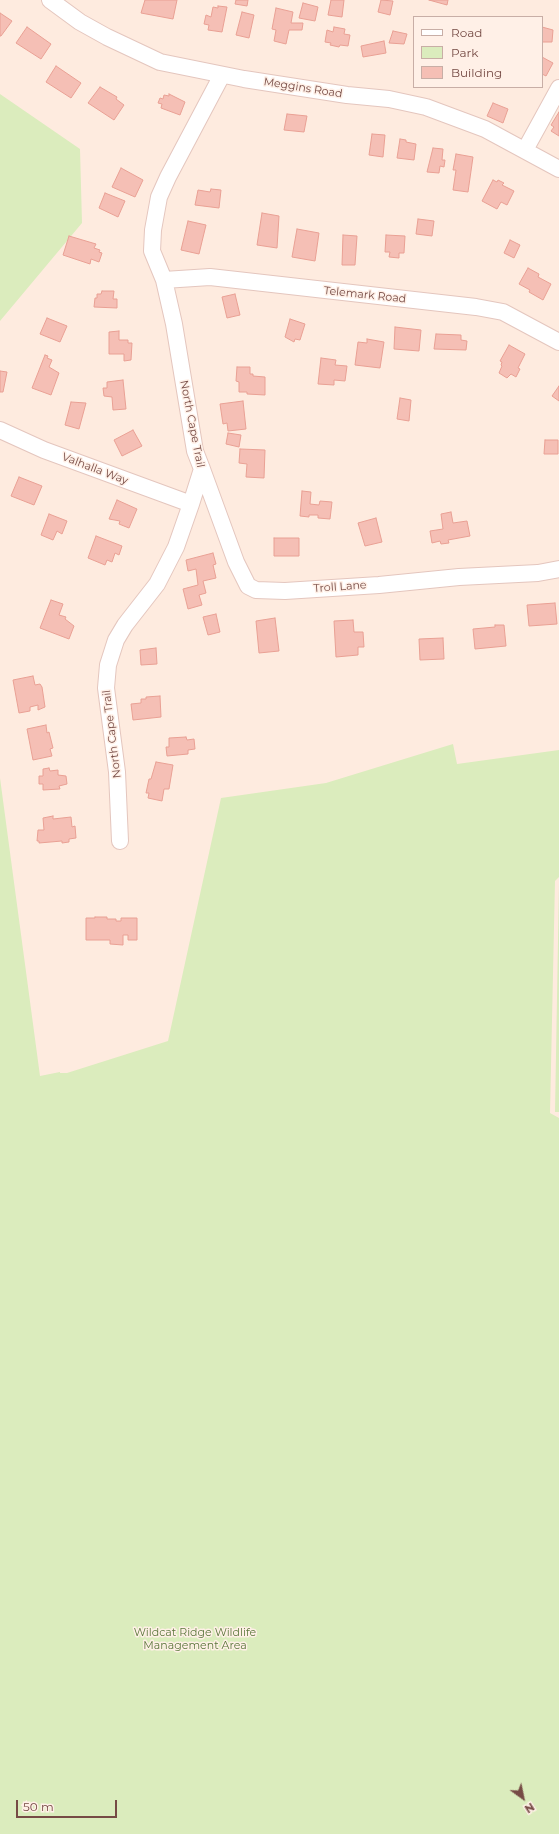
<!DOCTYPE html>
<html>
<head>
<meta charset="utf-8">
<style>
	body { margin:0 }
	#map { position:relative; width:559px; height:1834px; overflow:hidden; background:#feebdf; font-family:Montserrat,sans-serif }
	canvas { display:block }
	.legend { position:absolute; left:413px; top:16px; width:130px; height:72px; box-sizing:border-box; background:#fff0e7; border:1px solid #c8aea6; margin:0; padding:5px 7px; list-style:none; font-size:12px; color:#764b45 }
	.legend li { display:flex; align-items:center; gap:8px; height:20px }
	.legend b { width:20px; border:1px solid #c8aea6 }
	.north { position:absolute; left:503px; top:1778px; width:40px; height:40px; -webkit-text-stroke:3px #fff0e7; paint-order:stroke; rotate:147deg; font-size:11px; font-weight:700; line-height:16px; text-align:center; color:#764b45 }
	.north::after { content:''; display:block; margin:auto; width:14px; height:18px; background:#764b45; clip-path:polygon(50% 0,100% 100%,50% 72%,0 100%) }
	.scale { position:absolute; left:16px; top:1800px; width:101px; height:18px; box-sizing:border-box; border:2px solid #764b45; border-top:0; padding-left:5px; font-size:12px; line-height:14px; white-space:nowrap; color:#764b45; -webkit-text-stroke:3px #fff0e7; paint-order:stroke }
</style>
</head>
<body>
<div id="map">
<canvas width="559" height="1834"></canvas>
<ul class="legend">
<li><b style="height:5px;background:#fff"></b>Road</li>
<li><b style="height:11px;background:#dbecbd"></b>Park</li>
<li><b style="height:11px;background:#f5bfb5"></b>Building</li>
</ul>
<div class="north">N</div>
<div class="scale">50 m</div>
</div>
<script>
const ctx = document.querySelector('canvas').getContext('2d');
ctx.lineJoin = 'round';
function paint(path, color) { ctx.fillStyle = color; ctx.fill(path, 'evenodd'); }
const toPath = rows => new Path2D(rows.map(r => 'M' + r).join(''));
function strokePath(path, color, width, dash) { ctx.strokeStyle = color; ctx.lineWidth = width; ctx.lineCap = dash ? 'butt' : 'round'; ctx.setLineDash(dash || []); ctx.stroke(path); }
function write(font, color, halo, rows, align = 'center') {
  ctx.font = font + ' Montserrat,sans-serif'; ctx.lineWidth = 3; ctx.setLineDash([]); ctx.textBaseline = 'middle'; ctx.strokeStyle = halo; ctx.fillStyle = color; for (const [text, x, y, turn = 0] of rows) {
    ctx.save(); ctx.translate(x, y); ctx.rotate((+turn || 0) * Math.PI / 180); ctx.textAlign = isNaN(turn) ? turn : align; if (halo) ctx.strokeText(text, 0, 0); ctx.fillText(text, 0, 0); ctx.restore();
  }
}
paint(toPath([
	[0,94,80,149,82,223,0,321],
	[453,744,457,764,559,750,559,877,555,881,550,1113,559,1118,559,1834,0,1834,0,778,40,1076,60,1072,60,1073,67,1073,168,1041,221,798,326,783],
	[559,883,559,1112,555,1112]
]), '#dbecbd');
const building = toPath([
	[145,0,177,0,173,19,141,13,145,0],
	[236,0,248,0,247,6,235,4,236,0],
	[331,0,344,0,342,17,328,15,331,0],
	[381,0,393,1,390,15,378,12,381,0],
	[429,0,448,0,447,5,429,0],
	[303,3,318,7,315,21,299,18,303,3],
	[218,6,227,7,222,32,208,30,209,25,204,24,206,15,211,17,213,7,218,8,218,6],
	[276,8,293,12,291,23,303,23,302,30,289,30,286,44,274,41,276,30,272,29,276,8],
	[242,12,254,15,249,38,236,35,242,12],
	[0,13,12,21,1,36,0,36,0,13],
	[27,27,51,44,41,59,16,43,27,27],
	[334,27,345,29,344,34,350,35,348,46,340,45,339,47,330,45,331,43,325,42,327,30,333,32,334,27],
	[542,27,553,30,552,42,542,42,542,27],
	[393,31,407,34,404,44,389,43,393,31],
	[384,41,386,53,363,57,361,46,384,41],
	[542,57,553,63,546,76,542,74,542,57],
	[56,66,81,83,71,98,46,82,56,66],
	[100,87,117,97,116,99,124,105,114,120,88,103,100,87],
	[169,94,185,102,180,115,161,108,162,104,158,103,160,98,163,99,164,95,169,96,169,94],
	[493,103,508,109,503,123,487,116,493,103],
	[559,112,559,136,551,131,554,127,551,125,559,112],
	[287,114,307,116,304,132,284,130,287,114],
	[372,134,385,135,383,157,369,155,372,134],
	[400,139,406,140,406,142,416,144,414,160,397,158,400,139],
	[433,148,443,149,442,160,445,160,444,167,440,166,439,173,427,172,433,148],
	[456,154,473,157,468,192,453,190,456,170,453,170,456,154],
	[121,168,143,180,135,197,112,187,121,168],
	[493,180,497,182,498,180,504,183,502,185,514,191,507,205,501,202,497,209,482,201,493,180],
	[211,189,221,190,219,208,195,205,198,190,210,192,211,189],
	[105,193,125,201,118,217,99,208,105,193],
	[262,213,279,216,277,248,257,245,262,213],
	[418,219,434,221,432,236,416,234,418,219],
	[188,221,206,225,199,254,181,250,188,221],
	[297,229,319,233,315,261,292,257,297,229],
	[343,235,357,236,355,265,342,265,343,235],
	[386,235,405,236,404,253,399,253,399,258,389,257,390,252,385,252,386,235],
	[69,236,96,244,94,248,100,250,99,252,102,253,99,262,91,259,90,264,63,255,69,236],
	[510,240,520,245,514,258,504,253,510,240],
	[528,268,539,274,538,277,551,284,543,300,529,292,530,290,519,284,528,268],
	[102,291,114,291,113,299,117,299,117,308,94,307,95,298,97,298,97,294,101,294,102,291],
	[235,294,240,315,227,318,222,297,235,294],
	[47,318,67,326,60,342,40,334,47,318],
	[290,319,305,324,300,340,295,339,294,342,285,337,290,319],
	[395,327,421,330,419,351,394,349,395,327],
	[119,331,119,340,128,340,128,343,132,343,131,360,124,361,124,354,109,354,109,332,119,331],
	[436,334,461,335,461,340,467,341,466,350,434,349,436,334],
	[367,339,384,342,380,368,355,365,358,342,367,343,367,339],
	[509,345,525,354,518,368,520,369,516,377,511,374,507,378,499,373,502,366,501,365,502,362,500,361,509,345],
	[45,355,48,356,47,358,52,360,49,367,59,373,51,395,32,388,45,355],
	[321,358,336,360,335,365,347,366,345,381,334,380,334,385,318,384,321,358],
	[237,367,250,367,250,374,253,374,253,376,265,377,265,395,247,394,247,392,239,392,239,382,236,381,237,367],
	[0,371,7,372,3,392,0,392,0,371],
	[123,380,126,409,113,410,112,397,104,396,103,388,107,388,107,382,123,380],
	[559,386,559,401,552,396,559,386],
	[400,398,411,400,409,421,397,419,400,398],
	[243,401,246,429,228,431,227,423,223,424,220,404,243,401],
	[71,402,86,403,79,429,65,425,71,402],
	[133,430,142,446,122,456,114,440,133,430],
	[228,433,241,435,239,447,226,444,228,433],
	[545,440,558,440,558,454,544,454,545,440],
	[240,449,265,450,264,478,246,477,247,464,239,463,240,449],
	[19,477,42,486,34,505,11,496,19,477],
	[302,491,311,492,310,504,319,505,320,501,332,502,330,519,318,518,318,515,309,515,309,517,300,516,302,491],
	[117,500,137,509,129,528,119,524,120,521,109,519,117,500],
	[451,512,453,523,467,521,470,536,448,540,449,543,441,544,440,541,432,543,430,531,443,529,441,514,451,512],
	[49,514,67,521,62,534,57,531,53,540,41,535,49,514],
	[376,518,382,542,365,546,358,523,376,518],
	[96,536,122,546,119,555,115,553,112,562,107,560,105,565,88,558,96,536],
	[274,538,299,538,299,556,274,556,274,538],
	[213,553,216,564,213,565,216,578,203,581,206,593,199,595,202,605,188,609,183,589,198,585,196,569,188,571,186,560,213,553],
	[51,600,63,604,59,615,66,617,65,619,74,626,69,639,40,628,51,600],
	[555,603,557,624,529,626,527,605,555,603],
	[216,614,220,632,208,635,203,617,216,614],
	[275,618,279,651,259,653,256,621,275,618],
	[353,620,354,632,363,632,364,647,358,647,358,655,336,657,334,621,353,620],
	[495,625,504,625,506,646,475,649,473,629,495,627,495,625],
	[443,638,444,659,420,660,419,639,443,638],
	[156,648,157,664,141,665,140,650,156,648],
	[33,676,35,685,40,684,42,687,45,707,38,710,38,705,30,707,30,711,19,713,13,680,33,676],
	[160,696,161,717,133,720,131,704,141,703,141,699,146,699,146,697,160,696],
	[46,725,47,733,49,732,53,748,50,749,52,756,33,760,27,729,46,725],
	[186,737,187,740,194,739,195,749,188,750,188,754,167,756,166,747,169,747,169,738,186,737],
	[156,762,173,765,169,789,164,789,162,801,148,798,149,793,146,793,149,779,151,779,156,762],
	[49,768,50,771,58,770,58,775,66,776,67,784,59,786,60,789,43,790,43,784,39,784,39,776,43,776,43,769,49,768],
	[53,816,53,819,71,817,72,827,75,826,76,838,69,839,69,842,62,843,62,841,39,843,39,841,37,841,38,830,44,830,43,818,53,816],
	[95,917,107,917,107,919,116,919,116,921,121,921,121,918,137,918,137,940,128,940,128,935,123,935,123,945,110,944,110,940,86,940,86,918,95,918,95,917]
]);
paint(building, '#f5bfb5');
strokePath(building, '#e9a094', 1);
const minor = toPath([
	[50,0,80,22,107,37,160,62,244,79,347,95,389,99,426,107,485,129,559,169],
	[525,150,559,88],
	[164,280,210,277,476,307,503,312,559,342],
	[0,430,44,450,191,504],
	[202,469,236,562,248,586,256,590,285,591,379,585,459,577,538,573,559,569],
	[120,841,117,772,106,688,108,665,116,640,125,625,157,584,176,547,191,504,202,469,195,451,174,324,164,280,152,251,153,230,159,197,168,177,222,75]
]);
strokePath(minor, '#e4c6be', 18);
strokePath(minor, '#fff', 16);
write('11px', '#764b45', '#fff0e7', [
	["Meggins Road",303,88,9],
	["Telemark Road",365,295,6],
	["North Cape Trail",192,424,79],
	["Valhalla Way",95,469,21],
	["Troll Lane",340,587,-4],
	["North Cape Trail",112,734,-97]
]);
write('11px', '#5a763a', '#fff0e7', [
	["Wildcat Ridge Wildlife",195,1633],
	["Management Area",195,1646]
]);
</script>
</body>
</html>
